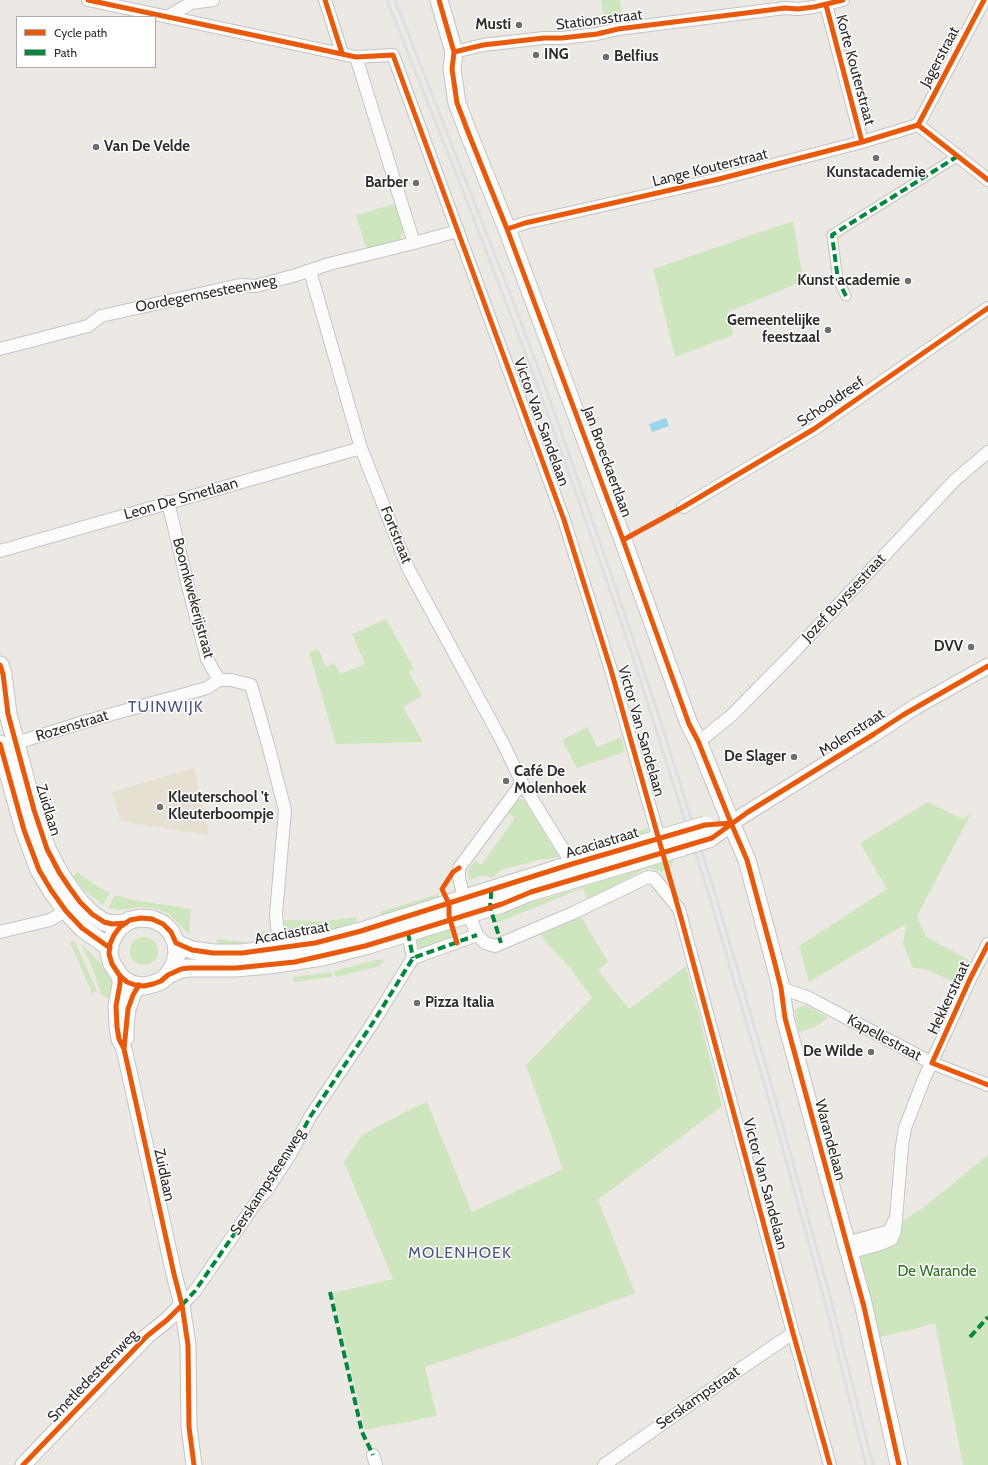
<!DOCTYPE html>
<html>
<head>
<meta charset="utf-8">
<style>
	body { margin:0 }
	#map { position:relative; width:988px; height:1465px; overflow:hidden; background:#ece8e4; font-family:Cabin,sans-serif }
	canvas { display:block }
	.legend { position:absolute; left:16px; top:16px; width:140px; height:52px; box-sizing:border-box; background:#fff; border:1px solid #ababab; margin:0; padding:5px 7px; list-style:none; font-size:12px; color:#2e2e2e }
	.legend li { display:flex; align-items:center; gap:8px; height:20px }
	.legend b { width:20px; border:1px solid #ababab }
</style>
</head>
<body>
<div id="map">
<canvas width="988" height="1465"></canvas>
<ul class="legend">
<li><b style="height:5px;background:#e8590c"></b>Cycle path</li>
<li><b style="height:5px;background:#00873e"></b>Path</li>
</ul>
</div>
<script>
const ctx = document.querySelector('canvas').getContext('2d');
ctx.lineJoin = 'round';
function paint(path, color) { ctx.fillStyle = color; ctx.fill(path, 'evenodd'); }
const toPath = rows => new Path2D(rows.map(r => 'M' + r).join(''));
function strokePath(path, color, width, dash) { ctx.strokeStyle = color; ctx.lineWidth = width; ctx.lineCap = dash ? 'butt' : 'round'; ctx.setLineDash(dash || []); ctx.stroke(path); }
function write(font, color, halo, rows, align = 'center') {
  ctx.font = font + ' Cabin,sans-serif'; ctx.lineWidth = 3; ctx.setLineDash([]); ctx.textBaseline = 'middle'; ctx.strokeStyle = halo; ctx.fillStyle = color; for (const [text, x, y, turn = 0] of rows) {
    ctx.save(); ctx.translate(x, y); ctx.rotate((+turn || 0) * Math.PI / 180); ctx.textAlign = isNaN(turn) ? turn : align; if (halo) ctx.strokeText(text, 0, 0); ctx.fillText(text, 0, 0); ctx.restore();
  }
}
paint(toPath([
	[194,768,208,828,208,835,120,821,112,792]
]), '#e6e0d3');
paint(toPath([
	[601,0,620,0,623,24,605,29],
	[398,203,404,227,400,242,367,251,356,215],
	[793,221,803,281,728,312,733,335,675,357,653,269],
	[386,619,414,669,409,672,422,696,403,707,423,742,336,744,309,652,318,649,326,667,334,663,340,674,365,664,352,634],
	[588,727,597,747,621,737,625,752,577,768,562,740],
	[523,799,559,857,548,859,538,860,501,870,492,878,484,875,469,880,468,871,475,860,481,865,515,818,508,813,517,800],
	[928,802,963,819,972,812,917,916,926,937,969,960,958,984,928,970,913,968,903,944,906,924,809,982,799,946,887,889,860,843],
	[648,828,648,836,580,856,576,853,575,850],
	[674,859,671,867,661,872,649,868,643,870,587,900,583,888,497,923,494,914],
	[78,872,95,885,110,893,103,905,84,890,73,876],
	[438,894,439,899,382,917,380,912],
	[115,895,134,900,191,909,189,934,167,913,153,908,138,907,123,910,108,908],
	[581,916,608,962,598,970,629,1009,686,966,722,1106,598,1200,635,1293,522,1335,425,1367,437,1416,365,1430,333,1293,393,1279,344,1162,362,1135,409,1110,427,1102,472,1212,563,1169,526,1065,592,998,570,968,540,935],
	[356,917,357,924,292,939,287,935,285,928,284,920,319,921,334,920],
	[450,928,453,940,420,950,416,938],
	[257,931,270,932,270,941,268,944,217,946,217,939,255,943],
	'130 951a14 14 0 1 1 28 0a14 14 0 1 1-28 0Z',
	[74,940,97,991,92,993,70,942],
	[81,944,109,971,112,978,112,987,109,999,102,995,92,967],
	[380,959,384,960,380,966,336,977,334,971],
	[331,972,332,977,294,982,293,977],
	[805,1005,828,1017,815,1027,799,1032,794,1010],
	[988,1155,988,1465,963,1465,935,1323,911,1330,880,1337,860,1256,888,1248,900,1236,903,1221,924,1207]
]), '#cee6be');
paint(toPath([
	[666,418,669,426,652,432,649,424]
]), '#99d6ec');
const pedestrian = toPath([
	[846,296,838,280,832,235,958,156]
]);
const minor = toPath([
	[88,0,356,57,393,55,564,520,611,670,659,839],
	[325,0,342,53],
	[826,5,862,142],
	[169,16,191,3,213,0],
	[454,52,483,45,544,38,562,38,597,34,618,29,738,14,785,8,798,9,814,7,843,0],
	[356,57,414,243],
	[918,125,984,0],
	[918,125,988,180],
	[507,229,525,223,719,179,862,142,918,125],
	[310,271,361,448,408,568,503,743,522,783,572,864],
	[0,349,88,326,101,316,240,285,256,286,296,275,329,264,414,243,458,231],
	[168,502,189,590,207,659,219,680,231,680,251,685,270,752,285,810,276,914,279,949],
	[683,507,814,429,988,308],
	[0,551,361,448],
	[698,741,706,736,732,715,793,653,955,480,988,452],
	[16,743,87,721,207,688,219,680],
	[464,899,459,877,459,868,522,783],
	[469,914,477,935,485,943,495,946,573,913,648,877,654,878,679,909,793,1333,830,1465],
	[0,932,50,920,66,911],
	[408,933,413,958],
	[781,988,809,998,932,1063,988,1085],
	[846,1243,886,1232,890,1230,893,1223],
	[848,1253,881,1244,892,1239,895,1231,902,1146,905,1128,924,1079,970,979,988,944],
	[182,1305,195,1291,259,1198,267,1190,291,1153,310,1117,374,1021,413,958,477,935],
	[373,1455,376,1465],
	[604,1465,743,1367,793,1333]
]);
const tertiary = toPath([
	[731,823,874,734,915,707,988,666],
	[120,976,120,984,116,1006,117,1027,119,1039,124,1049,174,1274,182,1305,188,1345,189,1427,194,1465],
	[126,1038,126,1026,128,1009,133,995,139,985],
	[23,1465,147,1336,167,1320,182,1305]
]);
const secondary = toPath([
	[439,0,454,52,452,69,457,103,468,132,507,229,623,540,689,724,698,741,731,823,747,860,774,960,781,988,785,1018,864,1307,899,1465],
	[0,665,3,674,8,714,34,810,47,849,59,872,69,887,80,902,92,914,104,922,112,924,126,923],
	[0,744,24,830,39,870,51,890,66,911,82,928,110,948],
	[709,839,731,823],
	[176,943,192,950,213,953,242,953,315,943,361,931,572,864,678,833],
	[168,975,174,965,177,954,176,943,171,932,163,924,152,919,141,918,130,920,120,927,114,935,110,944,109,954,112,964,120,976,127,982,135,985,144,986,153,984,161,981,168,975,181,969,189,968,236,968,269,965,322,957,365,946,502,904,531,892,683,847]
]);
strokePath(pedestrian, '#c5c4c5', 11);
strokePath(minor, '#c5c4c5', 14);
strokePath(tertiary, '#c5c4c5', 17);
strokePath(secondary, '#c5c4c5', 19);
strokePath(pedestrian, '#fcfcfb', 9);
strokePath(minor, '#fcfcfb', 12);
strokePath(tertiary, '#fcfcfb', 15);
strokePath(secondary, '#fcfcfb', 17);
strokePath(toPath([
	[387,0,463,191,536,381,575,490,630,648,711,902,775,1121,825,1302,866,1465],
	[395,0,504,278,542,378,601,545,654,701,717,900,769,1076,831,1300,873,1465]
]), '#dfdfe1', 3);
const secondaryBridge = toPath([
	[678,833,705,825],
	[683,847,709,839]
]);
strokePath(secondaryBridge, '#c5c4c5', 19, []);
strokePath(secondaryBridge, '#fcfcfb', 17);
strokePath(toPath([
	[846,296,838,280,832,235,958,156],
	[491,891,491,896,490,907,501,943],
	[408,933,413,958],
	[330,1292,362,1432,373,1455],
	[182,1305,195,1291,259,1198,267,1190,291,1153,310,1117,374,1021,413,958,477,935],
	[970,1337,988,1317]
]), '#00873e', 4, [8, 4]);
strokePath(toPath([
	[88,0,356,57,393,55,564,520,611,670,683,925,793,1333,830,1465],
	[325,0,342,53],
	[439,0,454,52,452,69,457,103,468,132,507,229,623,540,689,724,698,741,731,823,747,860,774,960,781,988,785,1018,864,1307,899,1465],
	[826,5,862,142],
	[454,52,483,45,544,38,562,38,597,34,618,29,738,14,785,8,798,9,814,7,843,0],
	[918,125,984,0],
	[918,125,988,180],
	[507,229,525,223,719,179,862,142,918,125],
	[623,540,683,507,814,429,988,308],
	[0,665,3,674,8,714,34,810,47,849,59,872,69,887,80,902,92,914,104,922,112,924,126,923],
	[0,744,24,830,39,870,51,890,66,911,82,928,110,948],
	[731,823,705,825,572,864,361,931,315,943,242,953,213,953,192,950,176,943,171,932,163,924,152,919,141,918,130,920,120,927,114,935,110,944,109,954,112,964,120,976,127,982,135,985,144,986,153,984,161,981,168,975,181,969,189,968,236,968,295,962,365,946,408,933,502,904,531,892,712,838,748,812,874,734,903,715,988,666],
	[457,943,449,916,449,904,442,889,453,872,459,868],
	[988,944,970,979,932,1063,988,1085],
	[120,976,120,984,116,1006,117,1027,119,1039,124,1049,174,1274,182,1305,188,1345,189,1427,194,1465],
	[124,1049,128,1009,133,995,139,985],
	[23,1465,147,1336,167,1320,182,1305]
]), '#e8590c', 5);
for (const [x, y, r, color] of [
	[519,25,4,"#706f6e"],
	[536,55,4,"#706f6e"],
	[606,57,4,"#706f6e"],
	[96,147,4,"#706f6e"],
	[876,158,4,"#706f6e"],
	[416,183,4,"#706f6e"],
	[908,281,4,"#706f6e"],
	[828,330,4,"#706f6e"],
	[971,647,4,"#706f6e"],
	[794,757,4,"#706f6e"],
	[506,781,4,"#706f6e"],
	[160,807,4,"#706f6e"],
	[417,1003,4,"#706f6e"],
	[871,1052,4,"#706f6e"]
]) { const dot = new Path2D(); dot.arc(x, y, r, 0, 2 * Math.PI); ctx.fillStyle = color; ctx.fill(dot); strokePath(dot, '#fff', 1.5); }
write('15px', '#2e2e2e', '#fff', [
	["Stationsstraat",599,20,-7],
	["Jagerstraat",940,57,-62],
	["Korte Kouterstraat",855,70,75],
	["Lange Kouterstraat",710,168,-14],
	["Oordegemsesteenweg",206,294,-11],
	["Schooldreef",831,402,-34],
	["Victor Van Sandelaan",541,422,70],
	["Jan Broeckaertlaan",607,462,70],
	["Leon De Smetlaan",181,499,-16],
	["Fortstraat",396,535,68],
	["Boomkwekerijstraat",193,598,75],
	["Jozef Buyssestraat",844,598,-47],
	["Rozenstraat",72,726,-17],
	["Victor Van Sandelaan",641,731,74],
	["Molenstraat",852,733,-33],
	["Zuidlaan",48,810,73],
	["Acaciastraat",602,843,-17],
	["Acaciastraat",292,933,-10],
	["Hekkerstraat",949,998,-65],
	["Kapellestraat",884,1038,28],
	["Warandelaan",830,1140,75],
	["Zuidlaan",164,1175,78],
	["Serskampsteenweg",268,1182,-57],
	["Victor Van Sandelaan",765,1184,75],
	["Smetledesteenweg",93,1376,-46],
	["Serskampstraat",698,1398,-35]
]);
write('bold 15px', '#2e2e2e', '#fff', [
	["Musti",511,25],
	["ING",544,55,"left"],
	["Belfius",614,57,"left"],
	["Van De Velde",104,147,"left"],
	["Kunstacademie",876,173,"center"],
	["Barber",408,183],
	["Kunst academie",900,281],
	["Gemeentelijke",820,321],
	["feestzaal",820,338],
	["DVV",963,647],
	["De Slager",786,757],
	["Café De",514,772,"left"],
	["Molenhoek",514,789,"left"],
	["Kleuterschool 't",168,798,"left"],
	["Kleuterboompje",168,815,"left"],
	["Pizza Italia",425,1003,"left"],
	["De Wilde",863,1052]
], 'right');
write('15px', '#2c6e1b', '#fff', [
	["De Warande",937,1272]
]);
ctx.letterSpacing = '1px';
write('16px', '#4d5680', '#fff', [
	["TUINWIJK",166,707],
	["MOLENHOEK",460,1253]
]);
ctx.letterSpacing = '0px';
</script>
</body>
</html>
